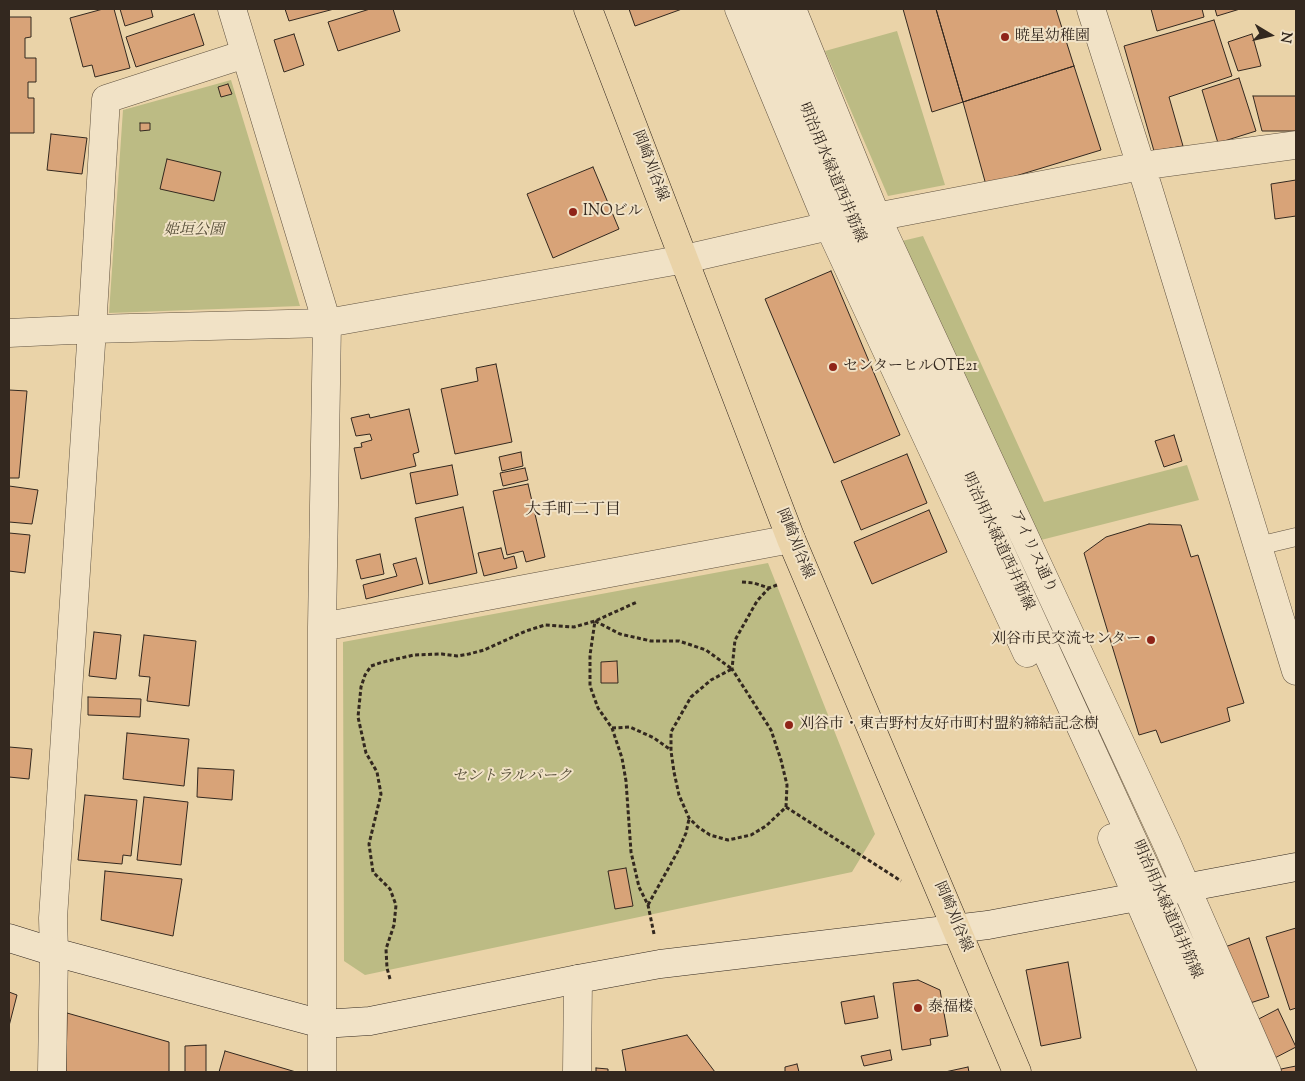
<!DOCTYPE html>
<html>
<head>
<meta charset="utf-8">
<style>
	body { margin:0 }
	#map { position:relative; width:1305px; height:1081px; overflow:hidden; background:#ead3a8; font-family:"Sorts Mill Goudy",serif }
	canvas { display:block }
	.frame { position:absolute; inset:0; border:10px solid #33281f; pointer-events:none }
	.north { position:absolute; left:1245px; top:10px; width:50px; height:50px; -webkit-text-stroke:4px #f1e2c6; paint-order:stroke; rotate:99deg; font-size:14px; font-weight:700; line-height:20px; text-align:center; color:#33281f }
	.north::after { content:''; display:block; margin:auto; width:18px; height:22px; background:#33281f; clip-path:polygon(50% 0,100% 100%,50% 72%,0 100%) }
</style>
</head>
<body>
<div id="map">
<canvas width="1305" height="1081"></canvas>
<div class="frame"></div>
<div class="north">N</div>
</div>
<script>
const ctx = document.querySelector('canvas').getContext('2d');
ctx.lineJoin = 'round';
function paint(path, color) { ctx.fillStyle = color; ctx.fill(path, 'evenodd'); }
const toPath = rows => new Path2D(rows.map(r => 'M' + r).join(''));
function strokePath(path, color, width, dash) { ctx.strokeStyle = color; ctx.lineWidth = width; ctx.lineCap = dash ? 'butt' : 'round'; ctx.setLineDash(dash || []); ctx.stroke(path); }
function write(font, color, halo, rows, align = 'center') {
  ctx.font = font + ' "Sorts Mill Goudy","Noto Serif JP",serif'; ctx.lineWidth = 4; ctx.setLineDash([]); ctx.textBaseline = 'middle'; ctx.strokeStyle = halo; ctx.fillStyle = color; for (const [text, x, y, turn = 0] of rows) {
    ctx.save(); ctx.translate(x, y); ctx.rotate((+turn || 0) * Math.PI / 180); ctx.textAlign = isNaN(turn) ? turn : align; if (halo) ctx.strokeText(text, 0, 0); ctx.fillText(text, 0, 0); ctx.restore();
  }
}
paint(toPath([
	[897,31,945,185,888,196,825,51],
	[231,80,300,306,109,313,123,110],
	[923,236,1044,502,1187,465,1199,500,1041,540,902,241],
	[768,563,875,834,852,872,365,975,344,961,343,642]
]), '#bcbb84');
const building = toPath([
	[103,9,114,9,130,68,95,77,92,65,83,67,70,18,103,9],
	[120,9,151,9,153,17,125,26,120,9],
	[285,9,334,9,289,21,285,9],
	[370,9,393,9,400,31,338,51,328,22,370,9],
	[629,9,682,9,635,26,629,9],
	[903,9,936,9,963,102,932,112,903,9],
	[936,9,1056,9,1074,66,963,102,936,9],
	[1151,9,1202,9,1204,17,1157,31,1151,9],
	[1215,9,1240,9,1217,16,1215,9],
	[194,14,204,45,136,67,126,37,194,14],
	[9,17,31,17,31,37,25,38,25,58,36,58,36,82,28,82,28,98,34,98,34,133,9,133,9,17],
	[1214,20,1232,76,1169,97,1183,146,1154,151,1124,46,1214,20],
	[294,34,304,65,284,72,274,40,294,34],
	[1252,34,1261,66,1238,71,1228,42,1252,34],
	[1074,66,1101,150,986,185,963,102,1074,66],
	[1239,78,1256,131,1218,143,1202,90,1239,78],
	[228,84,232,94,221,97,218,87,228,84],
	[1253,96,1296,96,1296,131,1262,131,1253,96],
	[140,123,150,123,150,130,140,131,140,123],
	[51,134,87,138,82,174,47,170,51,134],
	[167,159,221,172,214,201,160,189,167,159],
	[593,167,619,229,553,258,527,194,593,167],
	[1296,180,1296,216,1275,219,1271,184,1296,180],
	[831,271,900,435,834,463,765,299,831,271],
	[496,364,512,442,455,454,441,389,478,381,476,368,496,364],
	[9,390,27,391,19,478,9,478,9,390],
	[409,409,419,452,413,454,416,466,361,479,354,448,362,447,361,443,372,440,370,434,356,436,351,418,369,414,370,418,409,409],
	[1174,435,1182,461,1164,467,1155,441,1174,435],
	[521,452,523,466,502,471,499,457,521,452],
	[907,454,927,503,861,530,841,481,907,454],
	[452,465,458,495,416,504,410,473,452,465],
	[525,468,528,480,503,486,500,473,525,468],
	[528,484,545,557,526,562,523,551,507,555,493,491,528,484],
	[9,486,38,490,32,524,9,522,9,486],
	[463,507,477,573,429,584,415,518,463,507],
	[929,510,947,552,872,584,854,542,929,510],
	[1149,524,1181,525,1191,557,1198,555,1244,703,1227,708,1230,721,1161,743,1156,730,1139,735,1084,553,1106,537,1149,524],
	[9,533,30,535,25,573,9,571,9,533],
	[501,548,504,559,514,556,517,568,484,576,478,553,501,548],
	[380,554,384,574,361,579,356,560,380,554],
	[416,558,423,584,366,599,363,585,397,576,393,564,416,558],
	[94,632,121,635,116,679,89,676,94,632],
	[144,635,196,641,189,706,147,701,150,677,139,676,144,635],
	[617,661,618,683,601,683,601,662,617,661],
	[88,697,141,699,140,717,88,715,88,697],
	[127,733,189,739,184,786,123,779,127,733],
	[9,747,32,749,29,779,9,777,9,747],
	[198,768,234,770,232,800,197,797,198,768],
	[85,795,137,800,131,856,123,855,122,864,78,860,85,795],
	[144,797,188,802,181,865,137,860,144,797],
	[626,868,633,906,615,909,608,871,626,868],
	[105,871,182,879,173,936,101,920,105,871],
	[1296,928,1296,1008,1290,1010,1266,937,1296,928],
	[1249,938,1269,997,1247,1004,1225,947,1249,938],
	[1068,962,1081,1038,1041,1046,1026,970,1068,962],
	[918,980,940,990,948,1036,930,1039,931,1045,902,1050,893,983,918,980],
	[9,992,17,995,9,1026,9,992],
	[874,996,878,1018,845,1024,841,1002,874,996],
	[1278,1009,1296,1047,1269,1061,1249,1024,1278,1009],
	[67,1013,169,1042,169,1072,66,1072,67,1013],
	[687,1035,715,1072,626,1072,622,1050,687,1035],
	[206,1045,206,1072,185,1072,185,1046,206,1045],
	[890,1050,892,1060,864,1066,861,1056,890,1050],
	[225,1051,296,1072,219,1072,225,1051],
	[797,1064,799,1072,785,1072,785,1067,797,1064],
	[1296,1066,1296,1072,1281,1072,1281,1069,1296,1066],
	[968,1067,969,1072,945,1072,968,1067],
	[596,1068,608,1069,608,1072,596,1072,596,1068]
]);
paint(building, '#d8a378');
strokePath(building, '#33281f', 1);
const lane = toPath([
	[1258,546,1296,537]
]);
const street = toPath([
	[232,9,327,323,322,627,322,1072],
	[739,9,829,226,1027,653],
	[763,9,850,223,1239,1072],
	[792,9,876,216,1168,846,1267,1072],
	[1091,9,1148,188,1296,671],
	[9,333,92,329,327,323,685,259,829,226,1141,166,1296,145],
	[322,627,791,539],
	[1112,838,1213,1072],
	[52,1072,54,952,53,918,92,329,106,99,245,54],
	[577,1072,578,979]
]);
const secondary = toPath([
	[9,938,54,952,322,1024,370,1021,578,979,660,964,988,925,1296,867]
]);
const primary = toPath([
	[588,9,791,539,1017,1072]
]);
strokePath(lane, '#615341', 19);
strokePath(street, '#615341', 29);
strokePath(secondary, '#33281f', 29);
strokePath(primary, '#33281f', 29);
strokePath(toPath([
	[742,582,754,583,769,588,777,585],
	[612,728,630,727,654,738,671,750],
	[786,807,901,881],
	[648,905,678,851,686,833,689,819],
	[654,934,648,905,639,887,631,852,626,781,622,758,612,728,598,708,590,686,590,655,595,621,620,634,651,641,679,641,706,650,732,669,711,680,691,697,671,732,671,751,674,772,679,795,689,818,698,827,710,835,728,840,751,835,766,826,786,807,787,785,781,760,771,730,732,669,735,640,757,601,769,588],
	[390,979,387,968,386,949,394,925,396,905,390,889,373,872,369,844,381,794,377,772,366,753,358,717,361,687,365,675,371,666,383,662,414,655,442,654,457,656,469,654,484,650,526,631,545,625,574,627,595,621,637,602]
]), '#33281f', 3, [4, 2.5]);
strokePath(lane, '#f1e2c6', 18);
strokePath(street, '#f1e2c6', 28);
strokePath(secondary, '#f1e2c6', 28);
strokePath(primary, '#ead3a8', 28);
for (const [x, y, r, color] of [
	[1005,37,5,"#8f2418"],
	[573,212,5,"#8f2418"],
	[833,367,5,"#8f2418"],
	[1151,640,5,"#8f2418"],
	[789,725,5,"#8f2418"],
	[918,1008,5,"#8f2418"]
]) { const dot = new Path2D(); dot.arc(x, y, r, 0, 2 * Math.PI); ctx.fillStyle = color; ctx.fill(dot); strokePath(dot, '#f1e2c6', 2); }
write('15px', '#33281f', '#f1e2c6', [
	["暁星幼稚園",1015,37],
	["INOビル",583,212],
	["センターヒルOTE21",843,367],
	["刈谷市民交流センター",1141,640,"right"],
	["刈谷市・東吉野村友好市町村盟約締結記念樹",799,725],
	["泰福楼",928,1008]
], 'left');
write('15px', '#33281f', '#f1e2c6', [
	["岡崎刈谷線",649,166,69],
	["明治用水緑道西井筋線",831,173,67],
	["明治用水緑道西井筋線",997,542,65],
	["岡崎刈谷線",794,544,68],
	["アイリス通り",1032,552,65],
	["明治用水緑道西井筋線",1166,910,66],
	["岡崎刈谷線",952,917,67]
]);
write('italic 15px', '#554d38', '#f1e2c6', [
	["姫垣公園",194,231],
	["セントラルパーク",512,777]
]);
write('16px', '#33281f', '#f1e2c6', [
	["大手町二丁目",573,511]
]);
</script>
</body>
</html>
